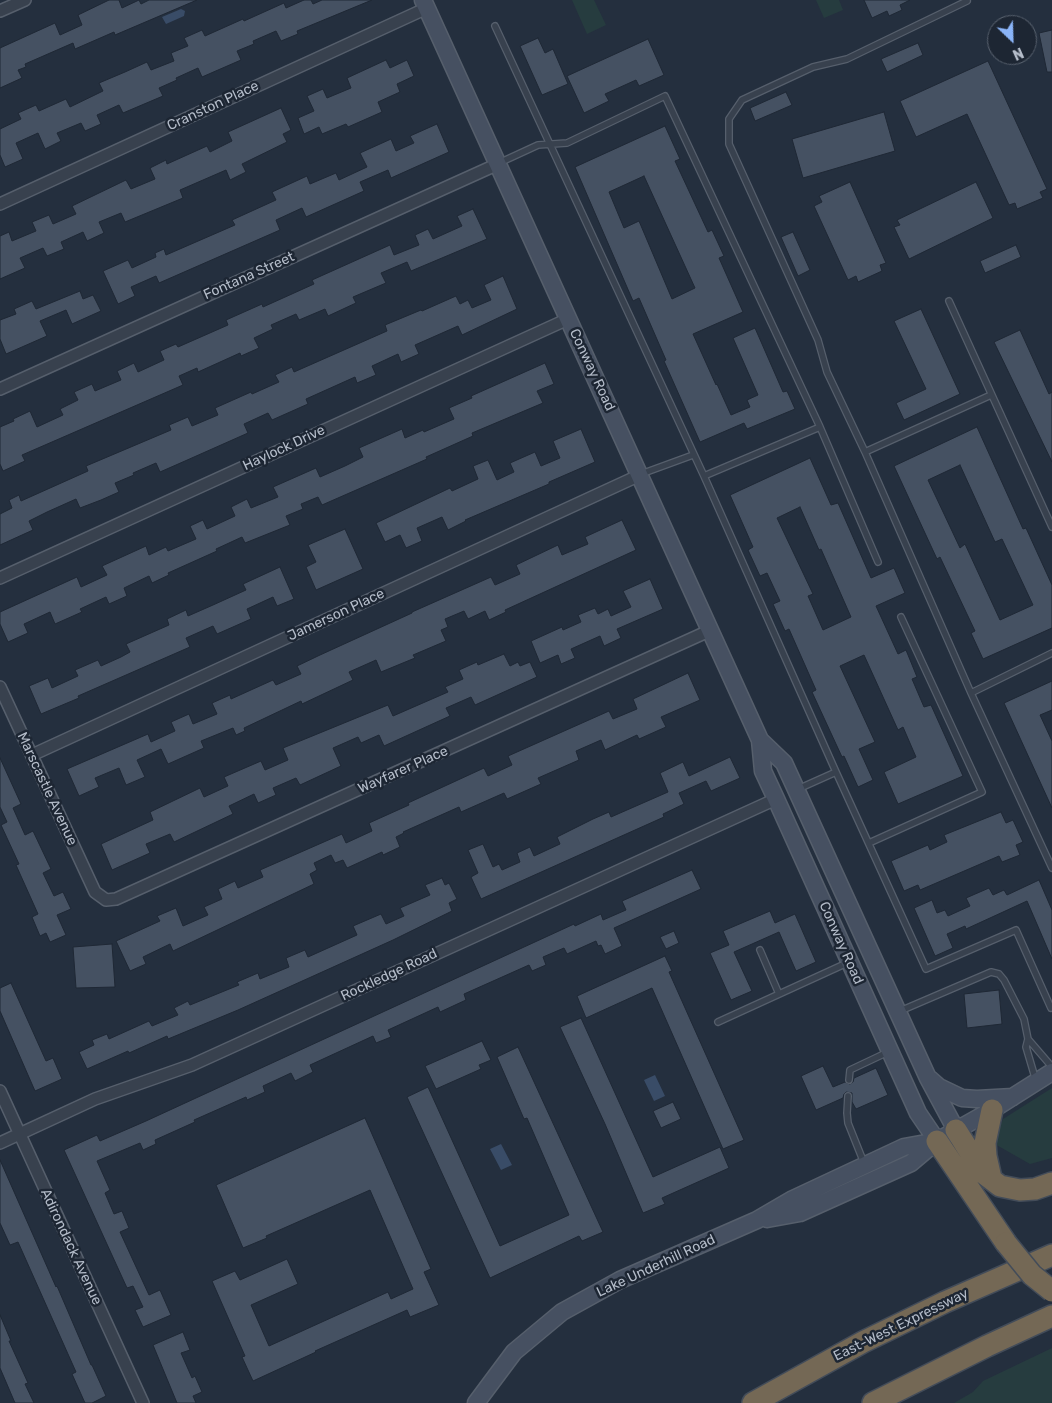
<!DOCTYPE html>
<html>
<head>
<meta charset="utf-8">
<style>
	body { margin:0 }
	#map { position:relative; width:1052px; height:1403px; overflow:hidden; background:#242f3e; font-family:Rubik,sans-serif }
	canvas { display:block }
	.north { position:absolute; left:987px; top:15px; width:50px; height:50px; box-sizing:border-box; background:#1d2633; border:1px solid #59626f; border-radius:50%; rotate:156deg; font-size:14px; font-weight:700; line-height:20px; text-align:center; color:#b4bcc9 }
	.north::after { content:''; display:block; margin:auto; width:18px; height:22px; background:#8ab4f8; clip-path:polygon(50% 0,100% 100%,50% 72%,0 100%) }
</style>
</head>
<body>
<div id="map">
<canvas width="1052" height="1403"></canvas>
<div class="north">N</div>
</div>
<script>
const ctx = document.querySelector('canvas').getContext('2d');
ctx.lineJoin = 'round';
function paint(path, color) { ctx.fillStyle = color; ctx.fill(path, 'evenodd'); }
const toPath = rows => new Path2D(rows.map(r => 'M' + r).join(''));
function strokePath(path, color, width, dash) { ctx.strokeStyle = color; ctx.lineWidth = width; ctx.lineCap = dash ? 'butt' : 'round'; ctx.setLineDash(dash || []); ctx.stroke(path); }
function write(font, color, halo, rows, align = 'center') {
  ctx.font = font + ' Rubik,sans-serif'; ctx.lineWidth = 5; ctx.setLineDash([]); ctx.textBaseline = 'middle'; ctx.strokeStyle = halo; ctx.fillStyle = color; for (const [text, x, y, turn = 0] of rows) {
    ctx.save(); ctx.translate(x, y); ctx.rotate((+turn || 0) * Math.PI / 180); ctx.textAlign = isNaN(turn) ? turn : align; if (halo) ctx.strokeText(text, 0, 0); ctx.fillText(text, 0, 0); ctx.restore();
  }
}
paint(toPath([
	[572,0,594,0,606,25,587,34],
	[816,0,839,0,843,10,824,18],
	[1052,1088,1052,1158,1030,1164,993,1143,1003,1119],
	[1052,1348,1052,1403,954,1403,973,1392,983,1381]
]), '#263c3f');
paint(toPath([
	[181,9,185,11,184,16,166,24,162,17],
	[655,1075,665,1096,654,1101,644,1080],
	[501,1144,512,1165,501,1170,490,1149]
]), '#394c67');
const building = toPath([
	[109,0,119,0,122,8,139,0,141,4,149,0,197,0,115,35,114,32,75,49,73,43,25,64,26,67,18,70,22,78,0,88,0,48,55,23,60,35,82,25,78,15,109,0],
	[304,0,311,0,313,4,322,0,372,0,297,31,298,34,281,41,276,31,253,41,254,44,237,51,241,60,202,77,198,68,176,78,177,80,159,88,163,96,123,113,119,105,97,115,101,124,85,131,81,123,57,133,61,141,45,149,38,133,16,143,23,159,5,167,0,155,0,129,21,119,18,113,36,105,39,111,66,99,70,107,103,91,99,83,125,72,147,62,151,70,174,61,171,53,188,46,184,38,202,30,205,36,243,19,244,21,284,3,286,8,304,0],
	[864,0,910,0,900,5,902,10,889,16,887,11,872,18,864,0],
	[1052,30,1052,72,1047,72,1039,33,1052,30],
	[538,38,545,53,553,49,568,84,542,95,520,46,538,38],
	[648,39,664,75,639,86,636,80,605,94,609,101,584,113,567,76,648,39],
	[918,43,923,55,887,72,881,59,918,43],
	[386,60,390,68,407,60,414,76,397,84,400,92,378,102,382,112,348,127,346,124,322,134,319,127,304,134,298,118,314,111,307,96,323,89,327,98,351,88,347,78,386,60],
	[988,61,1047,189,1040,192,1043,198,1017,209,1015,203,1009,205,967,114,916,137,900,101,988,61],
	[786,92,792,105,755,121,750,108,786,92],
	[281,108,291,130,283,134,287,142,242,164,246,172,230,180,226,170,180,190,183,198,125,222,121,213,99,222,104,233,87,241,83,232,61,242,64,249,47,256,43,248,20,258,25,268,0,279,0,236,9,232,12,241,36,231,32,222,49,215,53,224,76,214,72,206,126,180,131,189,155,179,150,168,166,160,167,164,207,146,210,152,232,141,228,132,281,108],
	[884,112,895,151,803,178,792,139,884,112],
	[437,124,449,152,391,178,388,170,360,182,364,191,306,217,302,208,276,220,280,230,159,283,156,276,131,287,135,296,118,304,103,271,128,260,132,268,156,257,155,253,164,249,166,255,235,225,232,220,276,200,272,192,307,176,310,184,336,173,339,180,367,167,360,153,391,139,396,151,414,143,410,136,437,124],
	[665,126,680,159,675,161,708,232,712,230,724,256,719,258,743,312,693,334,716,385,717,384,731,415,750,407,747,400,758,395,733,338,755,328,783,392,787,391,795,409,747,429,744,423,700,442,664,361,666,360,639,298,633,301,575,167,665,126],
	[644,176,695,288,672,299,639,221,624,228,609,192,644,176],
	[850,182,886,263,880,265,882,271,858,282,856,276,848,280,814,206,822,202,819,196,850,182],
	[976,182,993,218,909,259,894,227,900,225,897,220,976,182],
	[473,209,487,239,411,271,407,262,381,273,386,283,353,297,356,303,328,316,325,309,299,320,296,314,271,325,273,329,254,338,259,348,241,356,240,353,198,372,197,368,179,376,183,385,22,455,25,461,3,471,0,464,0,427,14,421,13,419,30,411,37,427,63,415,60,409,78,400,74,392,92,384,95,391,121,380,117,371,134,363,138,372,164,360,160,351,176,344,178,347,228,325,226,320,262,304,263,307,314,284,312,280,390,245,394,255,419,245,415,235,428,229,433,239,462,226,457,216,473,209],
	[793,232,810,270,798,276,781,237,793,232],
	[1016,245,1021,257,985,273,980,261,1016,245],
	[503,276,517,309,462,335,458,326,415,345,419,354,401,362,398,354,372,366,376,375,357,383,355,377,306,399,308,404,272,420,268,413,244,424,248,433,185,461,160,472,156,463,133,473,134,475,115,483,119,492,101,500,80,508,76,499,47,512,29,521,33,530,0,545,0,514,12,508,9,500,19,495,21,501,88,471,86,466,171,430,169,425,188,417,192,426,218,415,215,408,251,392,252,394,279,382,275,375,292,367,294,372,387,331,385,325,421,310,422,311,456,296,460,304,468,300,472,308,491,300,484,285,503,276],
	[80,291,83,299,93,295,101,311,72,324,66,310,40,321,47,336,6,354,0,339,0,320,16,314,14,309,32,301,36,309,80,291],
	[921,309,960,394,904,420,896,403,926,389,894,321,921,309],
	[1020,330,1049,394,1052,392,1052,462,994,342,1020,330],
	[545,363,554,384,537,391,543,403,472,433,473,436,426,457,427,459,322,505,318,497,301,504,303,509,286,516,290,525,245,543,242,537,216,549,217,551,168,573,169,575,152,583,149,576,124,588,127,596,109,604,106,597,80,609,82,612,55,624,50,612,24,624,28,633,8,642,0,624,0,612,77,577,81,587,107,575,102,566,146,546,149,555,166,547,168,551,196,539,190,526,203,520,207,529,235,516,231,507,247,499,251,508,278,497,273,487,316,468,320,477,345,466,363,457,359,448,402,429,405,438,423,430,424,432,454,419,449,408,472,398,471,396,545,363],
	[977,427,1023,529,1026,528,1052,585,1052,628,983,659,971,633,975,631,940,557,937,559,894,466,977,427],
	[960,465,995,542,1002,539,1033,605,1000,620,965,544,960,548,928,480,960,465],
	[581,429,595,462,549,482,549,484,465,520,466,521,448,530,442,517,417,528,422,541,406,548,400,535,385,542,376,523,450,488,452,491,478,479,473,466,488,460,497,480,514,472,510,463,535,452,541,466,560,458,553,441,581,429],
	[810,458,831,505,838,503,871,578,894,568,905,593,876,606,898,654,906,650,917,677,912,679,924,707,931,705,963,776,898,804,884,772,916,757,903,727,898,730,864,655,840,666,875,742,859,749,873,780,858,787,844,756,842,757,812,692,816,690,789,629,785,631,773,604,780,601,767,573,760,576,748,550,753,547,730,495,810,458],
	[800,507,819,550,821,549,851,617,823,630,808,596,813,594,777,518,800,507],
	[622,520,636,550,505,610,506,612,489,620,485,611,468,619,464,611,445,619,448,627,441,630,446,641,413,655,415,658,381,672,376,660,349,672,353,680,302,704,301,701,244,728,245,731,236,735,233,728,201,741,204,748,168,764,161,749,137,760,145,777,126,785,119,768,95,778,99,787,79,796,67,769,148,734,151,742,175,731,171,722,189,714,193,724,217,714,212,703,230,695,231,699,273,680,276,685,301,674,297,666,320,655,412,613,412,612,491,577,495,585,520,574,516,565,558,545,562,555,588,544,585,537,622,520],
	[345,529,363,569,316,590,306,567,316,562,308,545,345,529],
	[280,567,294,599,277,606,273,597,247,609,251,619,217,634,213,626,186,638,190,647,78,696,79,698,41,714,29,686,48,678,52,688,78,676,75,670,98,660,101,666,121,657,130,652,126,644,169,625,167,619,186,610,188,616,213,605,246,590,243,584,280,567],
	[650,579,663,609,617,629,621,638,604,646,600,636,571,649,575,658,561,664,558,655,540,663,531,641,562,627,563,630,581,622,578,615,595,608,598,614,608,609,611,616,631,607,623,591,650,579],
	[504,654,510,666,518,662,520,666,530,662,537,677,475,705,471,697,446,708,450,716,384,746,379,735,361,743,358,737,333,748,341,766,300,785,296,778,273,788,276,795,258,803,254,794,229,806,233,814,174,842,170,834,146,844,150,853,112,870,101,844,153,820,150,812,200,788,204,797,228,786,224,777,261,761,265,770,288,760,283,748,388,705,393,716,448,692,445,687,463,679,459,670,477,662,478,665,504,654],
	[688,673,700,700,661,717,666,727,639,739,637,735,605,750,601,740,576,751,579,760,538,778,541,784,507,799,504,793,461,812,459,807,403,832,404,833,396,837,400,847,383,855,382,852,347,868,343,860,335,863,331,855,314,863,317,870,310,874,314,884,173,951,170,944,143,957,146,964,130,971,116,941,160,921,157,916,176,908,183,926,208,915,204,907,222,899,218,889,235,881,238,888,263,877,260,870,342,834,346,843,372,831,369,823,409,805,408,803,484,768,488,776,512,765,508,756,609,711,613,719,637,709,633,699,688,673],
	[1052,681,1052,710,1040,715,1052,741,1052,808,1004,703,1052,681],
	[730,757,740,778,711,791,706,781,679,793,684,804,663,814,664,817,481,899,471,877,478,873,468,850,483,844,493,867,499,864,502,870,520,862,517,853,530,847,534,856,560,844,557,837,593,819,609,812,611,817,668,792,660,773,683,762,689,776,730,757],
	[0,758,21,804,13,808,25,835,33,831,51,869,43,873,54,896,63,892,71,909,57,915,66,935,50,942,46,933,40,936,32,917,38,914,16,865,19,864,1,825,7,822,0,807,0,758],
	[1001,812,1006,823,1013,820,1023,842,1016,845,1020,855,1002,862,999,856,920,890,918,885,904,891,891,861,928,845,930,850,947,842,944,835,1001,812],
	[692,870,701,889,614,928,622,946,605,954,601,945,598,946,596,941,567,954,564,948,543,957,546,965,532,971,529,965,464,994,466,1000,440,1012,438,1007,388,1030,391,1037,376,1043,373,1036,310,1065,313,1072,295,1081,291,1073,263,1086,265,1092,247,1100,246,1097,194,1120,195,1122,155,1140,156,1144,143,1150,140,1143,97,1161,110,1190,105,1193,114,1214,122,1211,129,1228,120,1232,149,1295,160,1290,171,1315,143,1327,135,1310,143,1307,133,1286,127,1288,64,1150,97,1135,100,1141,146,1121,574,924,575,926,601,914,603,920,626,910,622,901,692,870],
	[442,878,445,885,449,883,457,899,449,903,452,911,393,940,238,1010,168,1039,167,1036,129,1053,128,1051,87,1069,79,1052,94,1045,92,1040,107,1034,109,1039,149,1021,152,1026,178,1015,174,1008,188,1001,190,1005,239,985,237,982,258,973,260,979,289,967,286,958,305,950,308,957,357,935,353,926,381,914,386,924,404,916,400,908,430,895,425,885,442,878],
	[1039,880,1052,910,1052,959,1027,901,966,929,965,926,947,934,953,948,935,956,914,908,932,900,937,913,945,910,948,916,970,906,966,898,989,888,993,895,1004,890,1007,895,1039,880],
	[770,911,775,923,795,914,816,962,796,971,779,932,734,952,752,991,731,1000,710,953,729,945,723,931,770,911],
	[674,931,679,943,666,949,660,937,674,931],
	[112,944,115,987,76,988,73,947,112,944],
	[665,956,672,971,669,972,744,1140,723,1149,652,988,586,1018,577,996,665,956],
	[11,983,46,1061,53,1058,62,1079,35,1091,0,1011,0,988,11,983],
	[999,990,1002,1024,967,1028,964,994,999,990],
	[581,1018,653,1177,720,1147,729,1168,662,1198,665,1204,643,1213,605,1124,560,1027,581,1018],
	[482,1041,491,1060,479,1065,481,1069,436,1089,425,1066,482,1041],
	[518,1047,603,1232,582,1241,579,1236,490,1278,407,1097,428,1087,500,1246,569,1215,527,1118,524,1119,497,1057,518,1047],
	[823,1066,833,1087,845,1082,850,1084,853,1082,854,1078,876,1068,888,1095,856,1109,852,1102,852,1093,846,1092,844,1094,843,1098,816,1110,801,1076,823,1066],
	[673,1102,681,1119,661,1128,653,1111,673,1102],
	[365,1118,431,1269,424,1272,439,1305,410,1317,407,1310,315,1351,316,1352,253,1381,242,1357,245,1356,212,1281,235,1271,240,1280,287,1259,298,1284,251,1305,269,1346,388,1292,391,1299,413,1289,370,1190,266,1236,267,1238,243,1248,216,1185,365,1118],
	[0,1160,56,1287,57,1286,91,1365,92,1365,106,1396,92,1403,85,1403,72,1374,76,1372,18,1242,10,1245,0,1223,0,1160],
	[0,1315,11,1341,9,1341,28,1383,25,1384,34,1403,15,1403,0,1368,0,1315],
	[183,1332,190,1350,181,1353,192,1378,195,1376,202,1392,193,1396,196,1403,177,1403,153,1345,183,1332]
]);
paint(building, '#455162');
strokePath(building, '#1f2835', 1);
const service = toPath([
	[966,0,967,1,847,59,813,67,742,100,729,119,729,144,818,340,827,372,865,452,971,693,1052,868],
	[495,26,704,476,836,772,926,969,1016,930,1051,1008],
	[499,163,538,145,567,143,665,96,820,427,878,562],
	[949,301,1052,527],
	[865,452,991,395],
	[641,474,693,455],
	[704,476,820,427],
	[971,693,1052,653],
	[798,789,836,772],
	[869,843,982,792,901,617],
	[760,950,779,994],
	[900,1011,991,972,999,974,1004,980,1024,1019,1028,1039,1026,1047,1036,1081],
	[718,1022,847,963],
	[1028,1039,1052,1067],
	[849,1080,850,1070,888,1052],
	[848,1096,847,1113,848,1123,864,1163]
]);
const minor = toPath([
	[0,11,25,0],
	[0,204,427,8],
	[0,389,498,164],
	[0,578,568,319],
	[0,687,95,892,106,900,116,899,711,630],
	[32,755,640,475],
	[0,1091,143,1403],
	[0,1143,95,1099,192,1065,776,799]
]);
const secondary = toPath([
	[423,0,760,740,763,771,776,799,918,1113,937,1141],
	[760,740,784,763,928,1078,956,1130],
	[930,1079,939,1087,962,1098,977,1099,1013,1097],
	[767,1219,800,1213,911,1163,937,1141,992,1110,1052,1072],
	[476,1403,514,1352,562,1312,620,1280,757,1220,793,1199,904,1147,937,1141]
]);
const motorway = toPath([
	[956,1130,983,1173,1000,1186,1020,1190,1035,1189,1052,1183],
	[937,1141,1006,1243],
	[991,1178,986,1156,985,1143,992,1110],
	[753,1403,863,1342,945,1302,1052,1255],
	[873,1403,987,1346,1052,1316]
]);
strokePath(service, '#565f6c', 8);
strokePath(minor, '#565f6c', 14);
strokePath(secondary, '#565f6c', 19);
strokePath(motorway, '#434c59', 24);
strokePath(service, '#38414e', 5.5);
strokePath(minor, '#38414e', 11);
strokePath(secondary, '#465061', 16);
strokePath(motorway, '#746855', 21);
const motorwayBridge = toPath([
	[1006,1243,1032,1275,1052,1291]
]);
strokePath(motorwayBridge, '#434c59', 24, []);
strokePath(motorwayBridge, '#746855', 21);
write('14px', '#b4bcc9', '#1d2633', [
	["Cranston Place",213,106,-25],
	["Fontana Street",249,276,-24],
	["Conway Road",592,370,65],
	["Haylock Drive",284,448,-25],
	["Jamerson Place",336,615,-25],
	["Wayfarer Place",403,770,-24],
	["Marscastle Avenue",47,789,65],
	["Conway Road",841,943,66],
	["Rockledge Road",389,975,-25],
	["Adirondack Avenue",71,1247,65],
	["Lake Underhill Road",656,1266,-25],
	["East-West Expressway",901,1325,-26]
]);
</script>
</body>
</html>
